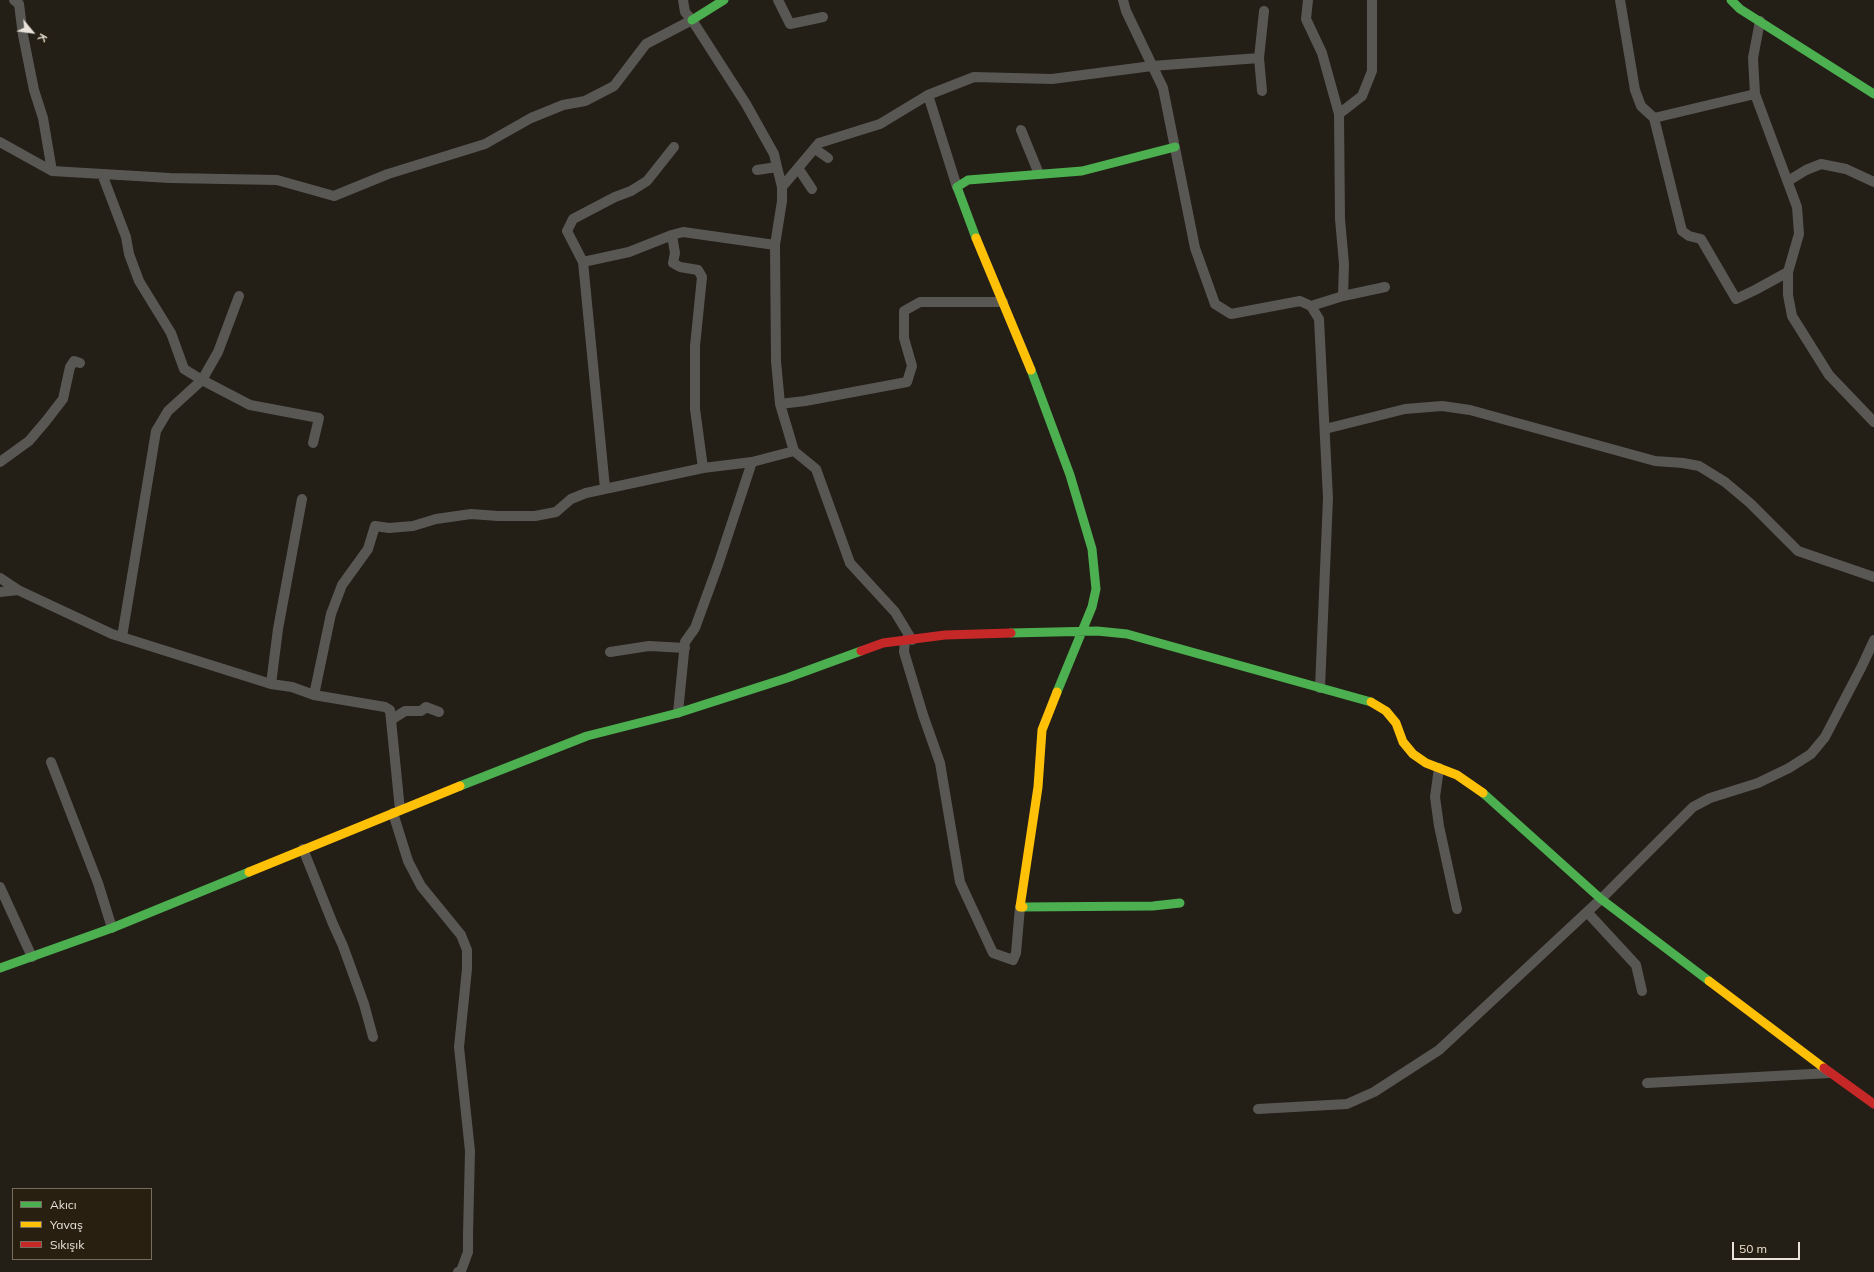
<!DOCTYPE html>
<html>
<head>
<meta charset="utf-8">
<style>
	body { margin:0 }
	#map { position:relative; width:1874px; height:1272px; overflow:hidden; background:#231e16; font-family:Mulish,sans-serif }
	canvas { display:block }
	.legend { position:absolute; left:12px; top:1188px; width:140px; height:72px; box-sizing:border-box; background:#281f11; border:1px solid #756d61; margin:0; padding:5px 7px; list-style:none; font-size:12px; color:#e9e3da }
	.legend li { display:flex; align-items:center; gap:8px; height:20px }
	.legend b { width:20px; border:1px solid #756d61 }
	.north { position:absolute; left:12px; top:12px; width:40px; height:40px; -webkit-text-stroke:3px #281f11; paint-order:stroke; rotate:119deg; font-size:11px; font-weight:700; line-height:16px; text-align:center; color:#e9e3da }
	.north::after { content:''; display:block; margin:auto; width:14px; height:18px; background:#e9e3da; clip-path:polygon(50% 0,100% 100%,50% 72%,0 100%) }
	.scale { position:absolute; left:1732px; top:1242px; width:68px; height:18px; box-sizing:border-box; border:2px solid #e9e3da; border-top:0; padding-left:5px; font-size:12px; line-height:14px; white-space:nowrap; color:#e9e3da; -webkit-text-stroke:3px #281f11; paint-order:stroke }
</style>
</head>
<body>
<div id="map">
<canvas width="1874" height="1272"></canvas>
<ul class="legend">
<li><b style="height:5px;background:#4caf50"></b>Akıcı</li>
<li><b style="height:5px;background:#ffc107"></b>Yavaş</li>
<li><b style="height:5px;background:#c62828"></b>Sıkışık</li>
</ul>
<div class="north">K</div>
<div class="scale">50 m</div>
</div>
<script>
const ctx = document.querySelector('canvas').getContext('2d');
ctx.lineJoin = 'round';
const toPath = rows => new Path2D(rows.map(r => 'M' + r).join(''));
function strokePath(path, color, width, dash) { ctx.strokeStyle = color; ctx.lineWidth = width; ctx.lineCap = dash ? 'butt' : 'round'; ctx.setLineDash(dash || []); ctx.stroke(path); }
strokePath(toPath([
	[14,0,19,4,23,35,34,90,43,118,52,171],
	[683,0,685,12,692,20,746,104,774,154,777,167,782,187,782,201,775,245,776,361,780,404,794,451,816,469,850,563,895,612,912,640],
	[778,0,790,24,823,17],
	[1123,0,1126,11,1163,88,1195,248,1215,304,1231,314,1300,301,1311,306,1319,319,1328,498,1320,688],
	[1308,0,1306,19,1322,53,1339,114,1340,219,1344,264,1343,296,1311,306],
	[1620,0,1635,90,1641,106,1654,118,1682,231,1689,236,1701,239,1736,299,1755,290,1788,272],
	[1760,21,1753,58,1755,94,1797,207,1799,234,1788,272,1788,295,1792,316,1829,375,1874,422],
	[1262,91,1259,58,1264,11],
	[928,95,957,187],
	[1339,114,1362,96,1372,71,1372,0],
	[1654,118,1755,94],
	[1021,130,1039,174],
	[0,142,52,171,170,178,277,180,334,196,388,174,485,144,531,118,563,105,585,101,614,86,646,44,692,20],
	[815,149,828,158],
	[798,168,812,189],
	[757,170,777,167],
	[102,174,126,237,129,254,139,281,171,333,184,369,202,380,250,405,319,418,313,443],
	[1788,181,1806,170,1821,164,1846,169,1874,182],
	[782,187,819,143,880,124,928,95,974,77,1052,79,1152,66,1259,58],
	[672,235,675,253,673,263,680,267,698,270,702,277,695,346,695,409,703,468],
	[583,262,629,252,672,235,683,232,775,245],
	[1343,296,1385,287],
	[780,404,805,401,907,382,912,366,904,338,904,311,920,302,1003,302],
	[1325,429,1405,409,1442,406,1470,410,1655,461,1683,463,1699,466,1725,482,1750,503,1798,551,1874,577],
	[0,462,29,441,46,421,63,399,70,367,74,361,80,363],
	[605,488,583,262,567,231,573,219,615,197,631,191,647,181,674,147],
	[0,578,18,590],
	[0,592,18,590,112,634,271,684,292,687,314,695,385,707,390,710,400,810],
	[122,637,156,431,168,411,202,380,218,352,239,296],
	[905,640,904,652,923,715,940,763,960,882,993,953,1013,960,1016,953,1020,907],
	[610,652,649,646,685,648],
	[271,684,278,629,302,499],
	[314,695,331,614,342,585,368,549,375,526,389,528,413,526,436,519,471,514,498,516,535,516,556,512,571,499,586,493,703,468,752,462,794,451],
	[678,713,685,642,695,628,718,565,752,462],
	[391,720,405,711,421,711,426,707,439,712],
	[51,762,98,883,112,928],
	[1439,768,1435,797,1439,826,1457,909],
	[393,813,408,861,421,886,461,935,467,950,467,969,459,1047,470,1151,468,1234,468,1252,461,1271,458,1272],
	[303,849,333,924,343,946,364,1004,373,1037],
	[0,887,32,957],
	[1587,912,1636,965,1642,991],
	[1647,1083,1830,1073],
	[1258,1109,1347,1104,1374,1092,1439,1050,1601,899,1693,807,1710,798,1758,783,1789,768,1811,754,1825,737,1862,666,1874,640]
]), '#595754', 10);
strokePath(toPath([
	[1731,0,1740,9,1874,94],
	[692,20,724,0],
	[976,238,957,187,968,180,1082,171,1175,147],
	[1031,370,1070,475,1092,549,1096,589,1092,607,1057,692],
	[1011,633,1097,631,1127,634,1371,702],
	[460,786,587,736,678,713,787,678,861,651],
	[1483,793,1601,899,1709,981],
	[1023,907,1153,906,1180,903],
	[0,968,112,928,249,872]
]), '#4caf50', 9);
strokePath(toPath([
	[976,238,1031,370],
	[1371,702,1386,711,1396,723,1403,742,1413,754,1426,763,1457,775,1483,793],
	[249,872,460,786],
	[1023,907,1020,907,1038,787,1042,730,1057,692],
	[1709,981,1824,1068]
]), '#ffc107', 9);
strokePath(toPath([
	[861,651,883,643,945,635,1011,633],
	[1824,1068,1874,1104]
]), '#c62828', 9);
</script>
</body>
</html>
